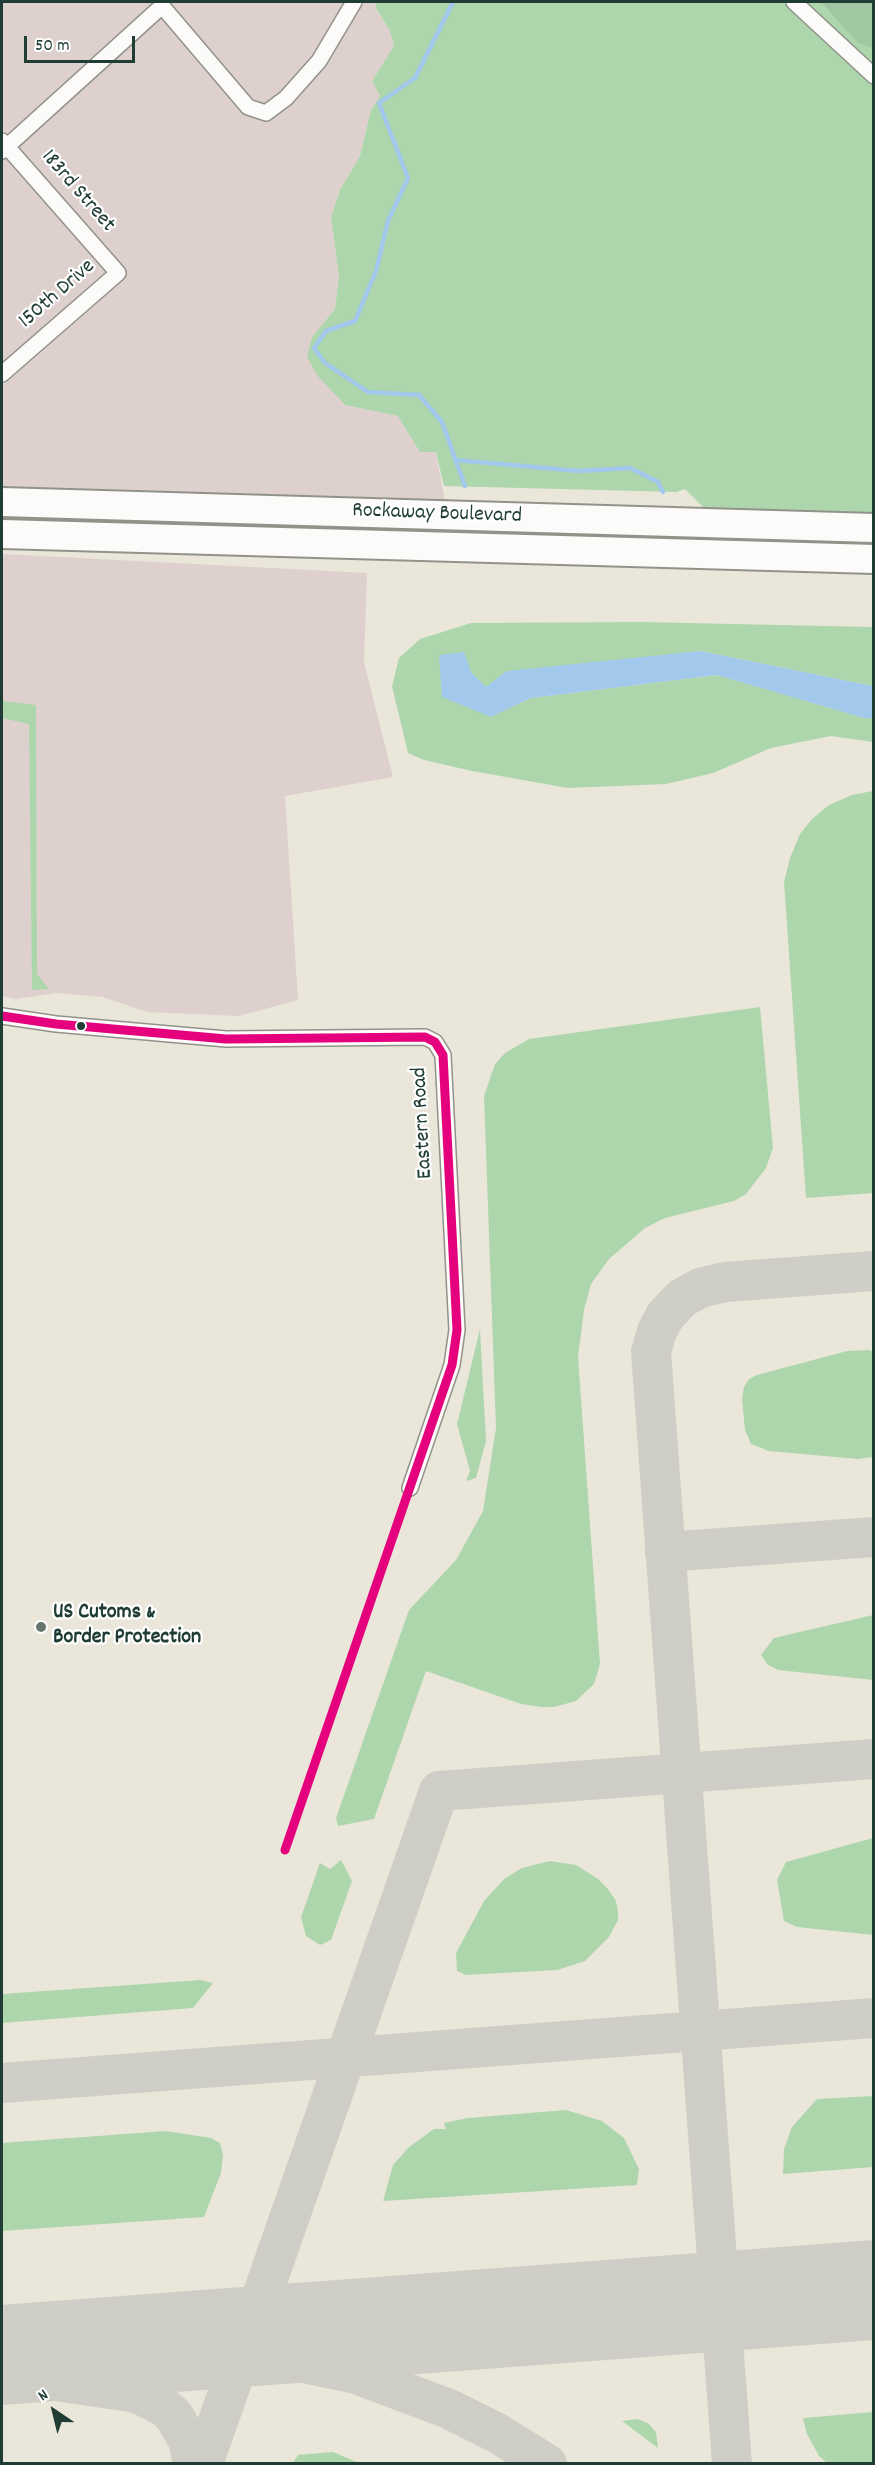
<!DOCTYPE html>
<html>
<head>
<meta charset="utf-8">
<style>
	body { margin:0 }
	#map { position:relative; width:875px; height:2465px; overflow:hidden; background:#ebe6da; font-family:Dekko,sans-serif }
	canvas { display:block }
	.frame { position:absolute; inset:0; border:3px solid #1f3d34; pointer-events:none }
	.north { position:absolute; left:24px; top:2381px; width:60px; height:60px; -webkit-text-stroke:4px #fff; paint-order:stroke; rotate:325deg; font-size:16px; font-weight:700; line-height:24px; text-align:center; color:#1f3d34 }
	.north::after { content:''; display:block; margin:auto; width:21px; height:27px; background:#1f3d34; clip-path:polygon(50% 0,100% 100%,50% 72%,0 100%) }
	.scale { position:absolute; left:24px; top:36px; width:111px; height:27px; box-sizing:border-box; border:3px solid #1f3d34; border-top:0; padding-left:8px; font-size:18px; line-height:21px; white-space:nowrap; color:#1f3d34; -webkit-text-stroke:4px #fff; paint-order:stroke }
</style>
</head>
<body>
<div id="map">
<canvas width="875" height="2465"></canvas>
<div class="frame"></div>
<div class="north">N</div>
<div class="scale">50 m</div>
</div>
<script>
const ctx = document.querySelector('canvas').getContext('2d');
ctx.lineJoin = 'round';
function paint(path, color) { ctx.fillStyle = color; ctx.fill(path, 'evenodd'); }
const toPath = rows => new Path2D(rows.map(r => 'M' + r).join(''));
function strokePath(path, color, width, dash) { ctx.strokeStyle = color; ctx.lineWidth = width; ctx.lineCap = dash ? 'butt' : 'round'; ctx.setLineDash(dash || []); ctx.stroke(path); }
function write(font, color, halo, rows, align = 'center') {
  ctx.font = font + ' Dekko,sans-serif'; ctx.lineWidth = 4.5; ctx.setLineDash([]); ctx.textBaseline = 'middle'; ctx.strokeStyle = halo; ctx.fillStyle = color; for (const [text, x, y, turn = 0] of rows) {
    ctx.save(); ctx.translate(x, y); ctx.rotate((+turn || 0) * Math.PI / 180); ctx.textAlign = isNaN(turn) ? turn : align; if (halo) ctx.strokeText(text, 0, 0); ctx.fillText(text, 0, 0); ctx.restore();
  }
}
paint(toPath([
	[2,2,377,2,375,8,390,31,394,46,372,81,380,96,371,110,360,156,340,190,331,217,339,276,335,309,312,337,345,405,398,416,420,451,436,452,445,502,2,493],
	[2,554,367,573,364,662,393,777,285,796,298,1000,239,1016,147,1012,103,997,57,993,16,999,2,996]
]), '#ddd0cd');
paint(toPath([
	[377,2,873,2,873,513,704,508,685,489,676,492,444,486,436,452,420,452,398,416,345,405,317,375,307,357,312,337,335,309,339,276,331,217,340,190,360,156,371,110,380,96,372,81,394,46,390,31,375,7],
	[641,622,873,627,873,686,700,651,486,688,471,672,439,655,490,717,531,698,718,675,864,718,873,718,873,742,831,736,771,748,713,773,666,784,568,788,472,771,424,760,408,753,392,686,399,658,420,639,471,623],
	[2,701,36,705,37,974,49,989,32,990,29,724,2,718],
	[873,791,873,1193,806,1198,784,882,790,858,800,834,812,819,829,805,852,795],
	[760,1007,773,1148,766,1168,746,1194,734,1201,665,1218,645,1228,609,1259,591,1284,584,1310,578,1357,600,1664,594,1684,576,1701,554,1707,541,1707,521,1704,426,1671,374,1819,338,1826,336,1818,409,1610,456,1560,483,1511,496,1428,484,1096,495,1064,505,1053,529,1039],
	[480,1329,486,1441,476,1478,466,1481,470,1471,457,1424],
	[869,1350,874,1352,873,1457,858,1459,769,1451,751,1444,745,1430,742,1399,744,1387,749,1379,757,1375,847,1351],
	[873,1615,873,1680,778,1670,768,1665,761,1655,774,1638],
	[873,1838,873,1935,797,1927,784,1921,777,1880,786,1862],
	[341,1860,352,1881,331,1940,320,1945,306,1936,301,1917,320,1863,330,1869],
	[550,1861,576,1865,598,1879,608,1889,616,1901,618,1912,618,1920,609,1937,585,1961,557,1970,466,1975,457,1971,456,1953,484,1901,504,1879,522,1868],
	[201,1980,213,1983,193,2008,2,2023,2,1994],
	[873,2096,873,2167,783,2174,784,2149,792,2127,817,2099],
	[566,2110,602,2121,624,2138,639,2169,637,2185,383,2201,393,2165,409,2147,434,2129,446,2129,444,2123,468,2118],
	[166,2131,211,2138,220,2143,223,2155,221,2173,204,2217,2,2231,2,2143],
	[873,2412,873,2463,827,2463,819,2456,807,2434,803,2418],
	[638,2419,649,2424,656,2432,658,2448,622,2421],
	[333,2452,359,2463,293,2463,298,2455]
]), '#aed6ac');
paint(toPath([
	[821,2,873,2,873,48,858,43]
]), '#a1c6a2');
paint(toPath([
	[700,651,873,686,873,718,864,718,717,675,531,698,491,717,442,697,439,655,464,652,471,672,486,687,507,671]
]), '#a2c9ec');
strokePath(toPath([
	[453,2,415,78,379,103,408,178,388,221,376,271,355,321,326,331,314,348,325,363,368,392,419,395,442,422,465,486],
	[455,460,579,471,630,468,658,482,663,492]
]), '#a2c9ec', 4.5);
strokePath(toPath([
	[665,1552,874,1537],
	[2,2083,874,2018],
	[144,2344,260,2354,356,2374,449,2409,497,2433,547,2464],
	[2,2373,137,2393,163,2406,174,2416,188,2440,193,2464],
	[203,2464,439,1791,874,1759],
	[732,2464,651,1352,657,1331,665,1316,682,1298,700,1288,725,1282,874,1271]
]), '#cfcec6', 40);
strokePath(toPath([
	[2,2355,874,2290]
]), '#cfcec6', 100);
const street = toPath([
	[794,2,874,76],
	[2,141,118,273,2,374],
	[2,151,162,6,248,107,266,113,286,98,319,61,354,2],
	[2,1016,56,1024,226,1039,425,1037,435,1042,443,1055,457,1330,452,1365,410,1488]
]);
const highway = toPath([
	[2,502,874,528],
	[2,534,874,559]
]);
strokePath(street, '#91938b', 18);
strokePath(highway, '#91938b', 32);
strokePath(street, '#fcfbf9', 15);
strokePath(highway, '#fcfbf9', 28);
strokePath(toPath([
	[2,1016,56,1024,226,1039,425,1037,435,1042,443,1055,457,1330,452,1365,285,1850]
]), '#e5007d', 9);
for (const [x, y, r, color] of [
	[81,1026,5,"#1f3d34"],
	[41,1627,6,"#66786e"]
]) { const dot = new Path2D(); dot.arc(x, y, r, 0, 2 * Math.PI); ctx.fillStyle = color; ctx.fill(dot); strokePath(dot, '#fff', 2); }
write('22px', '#1f3d34', '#fff', [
	["183rd Street",77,192,49],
	["150th Drive",58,295,-41],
	["Rockaway Boulevard",437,515,2],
	["Eastern Road",424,1123,-93]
]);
write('bold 22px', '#1f3d34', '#fff', [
	["US Cutoms &",53,1614],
	["Border Protection",53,1639]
], 'left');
</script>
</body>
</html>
